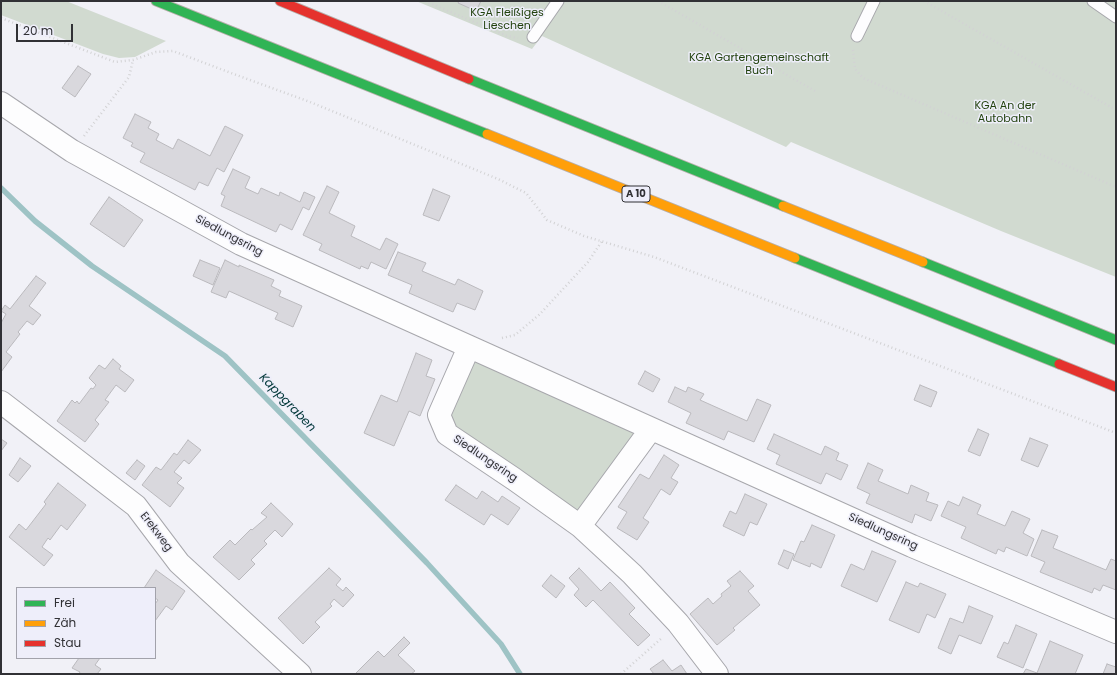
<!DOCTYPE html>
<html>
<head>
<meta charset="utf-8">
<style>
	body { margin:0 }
	#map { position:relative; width:1117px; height:675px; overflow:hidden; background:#f1f1f7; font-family:Poppins,sans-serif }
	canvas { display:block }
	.frame { position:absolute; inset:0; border:2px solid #313135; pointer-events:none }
	.legend { position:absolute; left:16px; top:587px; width:140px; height:72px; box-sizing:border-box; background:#eeeefa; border:1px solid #a2a2ab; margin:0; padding:5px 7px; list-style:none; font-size:12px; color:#313135 }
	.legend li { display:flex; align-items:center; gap:8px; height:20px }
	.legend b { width:20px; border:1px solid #a2a2ab }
	.scale { position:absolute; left:16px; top:24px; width:57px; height:18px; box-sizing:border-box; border:2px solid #313135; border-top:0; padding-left:5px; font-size:12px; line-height:14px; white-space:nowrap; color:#313135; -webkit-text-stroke:3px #eeeefa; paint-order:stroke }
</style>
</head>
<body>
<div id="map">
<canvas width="1117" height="675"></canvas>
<div class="frame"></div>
<ul class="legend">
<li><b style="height:5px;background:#30b455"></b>Frei</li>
<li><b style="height:5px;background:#ff9f0a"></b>Zäh</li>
<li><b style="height:5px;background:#e5322d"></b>Stau</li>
</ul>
<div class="scale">20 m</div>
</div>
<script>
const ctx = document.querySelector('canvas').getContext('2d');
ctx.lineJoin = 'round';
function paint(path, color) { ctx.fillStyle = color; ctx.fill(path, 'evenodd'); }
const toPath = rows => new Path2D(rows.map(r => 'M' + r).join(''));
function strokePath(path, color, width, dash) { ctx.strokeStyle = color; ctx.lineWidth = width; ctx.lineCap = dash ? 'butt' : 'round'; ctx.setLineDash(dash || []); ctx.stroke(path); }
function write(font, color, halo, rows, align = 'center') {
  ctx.font = font + ' Poppins,sans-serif'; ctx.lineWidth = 3; ctx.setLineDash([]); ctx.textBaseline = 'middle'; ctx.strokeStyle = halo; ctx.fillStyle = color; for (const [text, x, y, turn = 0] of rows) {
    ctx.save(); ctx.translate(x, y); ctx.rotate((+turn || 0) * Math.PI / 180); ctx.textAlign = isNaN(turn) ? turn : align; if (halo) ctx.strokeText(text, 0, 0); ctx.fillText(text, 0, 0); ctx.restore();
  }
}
paint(toPath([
	[1,1,66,1,166,41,135,57,119,58,103,54,1,15],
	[416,1,1116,1,1116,277,1001,231,791,142,786,147,542,36,532,49],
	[478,361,636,432,577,514,454,432,448,414,473,364]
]), '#d1dad0');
strokePath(toPath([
	[1,188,35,221,92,266,225,356,427,563,501,644,520,674]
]), '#9ec3c5', 5.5);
const building = toPath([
	[459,1,481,1,476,11,458,3,459,1],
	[78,66,91,74,75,97,62,88,78,66],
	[135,114,151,122,148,128,159,134,156,140,173,149,178,139,210,156,225,126,243,135,224,172,217,168,208,186,199,182,195,190,140,162,145,153,131,146,133,143,123,138,135,114],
	[233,169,250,177,245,188,258,194,261,188,279,196,280,192,300,202,304,192,315,197,309,210,303,207,292,230,280,224,276,232,221,206,225,196,221,194,233,169],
	[327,186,339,192,329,213,355,226,351,236,380,250,386,238,398,244,386,269,371,262,368,269,361,266,360,269,319,250,322,244,303,235,327,186],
	[433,189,450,196,439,221,423,215,433,189],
	[109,197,143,220,124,247,90,224,109,197],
	[398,252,426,263,422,271,455,285,458,279,483,291,475,310,457,303,453,312,409,293,412,285,388,275,398,252],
	[200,260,220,268,213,285,193,276,200,260],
	[225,260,239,267,239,265,274,280,271,286,281,291,279,296,302,306,293,327,275,319,278,313,229,291,226,298,211,292,225,260],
	[36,276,46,283,29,306,41,315,33,325,27,321,18,332,20,334,6,352,12,357,1,372,1,323,6,314,1,311,5,305,10,309,36,276],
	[416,353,432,360,426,376,435,379,420,416,409,411,394,446,364,433,381,395,397,402,416,353],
	[113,359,121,366,119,369,134,380,125,392,116,385,105,400,109,402,95,420,99,424,85,442,57,421,72,400,75,403,77,401,79,404,91,388,93,389,96,385,89,378,99,365,105,369,113,359],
	[645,371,660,379,653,392,638,384,645,371],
	[920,385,937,392,931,407,914,400,920,385],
	[675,387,686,392,688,387,704,394,700,400,747,421,757,399,771,405,754,442,728,431,724,440,686,423,691,413,668,402,675,387],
	[978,429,989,434,980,456,968,451,978,429],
	[774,434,821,455,825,446,839,453,836,460,848,465,841,480,826,473,821,484,776,464,780,455,767,449,774,434],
	[1030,438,1048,445,1038,467,1021,460,1030,438],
	[1,439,7,443,1,451,1,439],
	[188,440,201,450,189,464,184,460,174,472,182,478,177,483,184,488,170,507,142,485,156,467,161,470,174,453,177,455,188,440],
	[664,455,679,465,671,478,678,482,670,495,661,489,643,518,649,522,637,540,617,528,627,512,618,507,640,474,649,479,664,455],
	[20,458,31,466,18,482,9,475,20,458],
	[137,460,145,466,135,480,126,473,137,460],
	[868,463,883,470,878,481,908,494,911,485,929,493,926,501,938,505,931,521,915,514,912,523,866,503,870,494,857,488,868,463],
	[58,483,86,505,67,530,61,525,50,540,48,538,42,547,53,555,44,566,9,537,19,524,26,530,46,504,44,502,58,483],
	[456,485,477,499,482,491,498,502,502,496,520,508,508,525,491,514,484,525,445,500,456,485],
	[745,494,767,504,757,525,750,522,744,536,723,526,730,511,736,514,745,494],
	[963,497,981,505,977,514,1005,526,1012,511,1030,519,1023,533,1034,539,1027,556,1006,547,1004,552,998,549,996,554,961,538,966,527,941,516,948,501,959,506,963,497],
	[271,503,293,524,282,537,275,530,264,541,267,544,251,560,255,564,239,580,213,557,230,540,235,545,251,529,252,530,267,517,261,513,271,503],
	[812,525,835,535,821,568,811,563,810,567,793,560,801,541,804,542,812,525],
	[1042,530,1058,536,1053,548,1106,570,1111,559,1116,561,1116,590,1103,585,1100,591,1094,588,1092,593,1040,572,1045,562,1031,556,1042,530],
	[784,550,794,554,788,569,778,564,784,550],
	[872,551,896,561,877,602,841,586,851,564,864,570,872,551],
	[329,568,341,579,336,585,343,591,346,587,354,595,343,607,334,599,330,604,332,606,315,622,320,627,303,644,278,618,329,568],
	[579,568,601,591,610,582,635,608,629,614,650,635,638,646,593,600,586,607,574,595,579,589,569,578,579,568],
	[156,570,185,591,172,610,166,606,155,621,155,604,158,600,155,598,155,588,144,588,156,570],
	[740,571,754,586,748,591,760,605,733,628,735,630,717,645,690,614,708,598,713,604,722,596,721,594,731,586,727,581,740,571],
	[551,575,565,586,556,598,542,586,551,575],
	[906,582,918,587,920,583,946,594,935,618,927,614,919,633,889,620,906,582],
	[969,606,993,616,981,644,959,635,951,654,938,648,950,618,963,623,969,606],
	[1016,625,1037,634,1023,668,997,657,1004,642,1008,644,1016,625],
	[404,637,410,643,398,655,415,671,411,674,355,674,378,651,384,657,404,637],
	[1050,641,1083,655,1075,674,1023,674,1026,669,1037,673,1050,641],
	[79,658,100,658,95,665,101,669,97,674,79,674,80,672,72,668,79,658],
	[663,660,672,671,681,665,687,674,654,674,650,669,663,660],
	[1107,664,1116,667,1116,674,1103,674,1107,664]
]);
paint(building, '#d9d8dd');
strokePath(building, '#bab9bd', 1);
const lane = toPath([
	[1093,1,1116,17],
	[857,36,874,1],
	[533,37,558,1]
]);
const street = toPath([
	[1,103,72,151,241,244,912,546,1116,632],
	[469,347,439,415,447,434,514,479,580,526,632,574,678,623,717,674],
	[1,402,136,506,179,563,300,674],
	[580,526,651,429]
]);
const fast = toPath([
	[156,1,487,134],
	[469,79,783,206],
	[795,258,1059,364],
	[923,262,1116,340]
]);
const slow = toPath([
	[487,134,795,258],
	[783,206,923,262]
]);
const jam = toPath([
	[280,1,469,79],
	[1059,364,1116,387]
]);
strokePath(lane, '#a7a7ac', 13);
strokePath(street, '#a7a7ac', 24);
strokePath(fast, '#b7afab', 11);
strokePath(slow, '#b7afab', 11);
strokePath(jam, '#b7afab', 11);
strokePath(toPath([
	[425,1,507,36,518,38],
	[658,1,815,91],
	[924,1,1116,110],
	[1,18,115,62,133,60,156,52,173,51,231,73,310,102,498,179,526,193,547,220,584,236,654,257,1116,433],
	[853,50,855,69,863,78,1116,187],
	[84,136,129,77,133,60],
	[502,338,515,335,540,314,588,262,602,241],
	[621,674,663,637]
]), '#d2d2d4', 2.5, [1, 3]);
strokePath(lane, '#fdfdfe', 11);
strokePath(street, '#fdfdfe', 22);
strokePath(fast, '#30b455', 9);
strokePath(slow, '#ff9f0a', 9);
strokePath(jam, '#e5322d', 9);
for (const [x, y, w] of [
	[636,194,28]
]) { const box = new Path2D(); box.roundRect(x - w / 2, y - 8, w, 16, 3); ctx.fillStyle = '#eeeefa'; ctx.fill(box); strokePath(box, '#313135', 1); }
write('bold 10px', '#313135', null, [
	["A 10",636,194]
]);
write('11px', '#22420e', '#eeeefa', [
	["KGA Fleißiges",507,13],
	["Lieschen",507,26],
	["KGA Gartengemeinschaft",759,58],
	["Buch",759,71],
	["KGA An der",1005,106],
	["Autobahn",1005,119]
]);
write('11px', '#313135', '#eeeefa', [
	["Siedlungsring",229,236,28],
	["Siedlungsring",485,459,34],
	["Erekweg",156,532,53],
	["Siedlungsring",883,532,24]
]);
write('italic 12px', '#003737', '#eeeefa', [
	["Kappgraben",287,403,46]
]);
</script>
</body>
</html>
